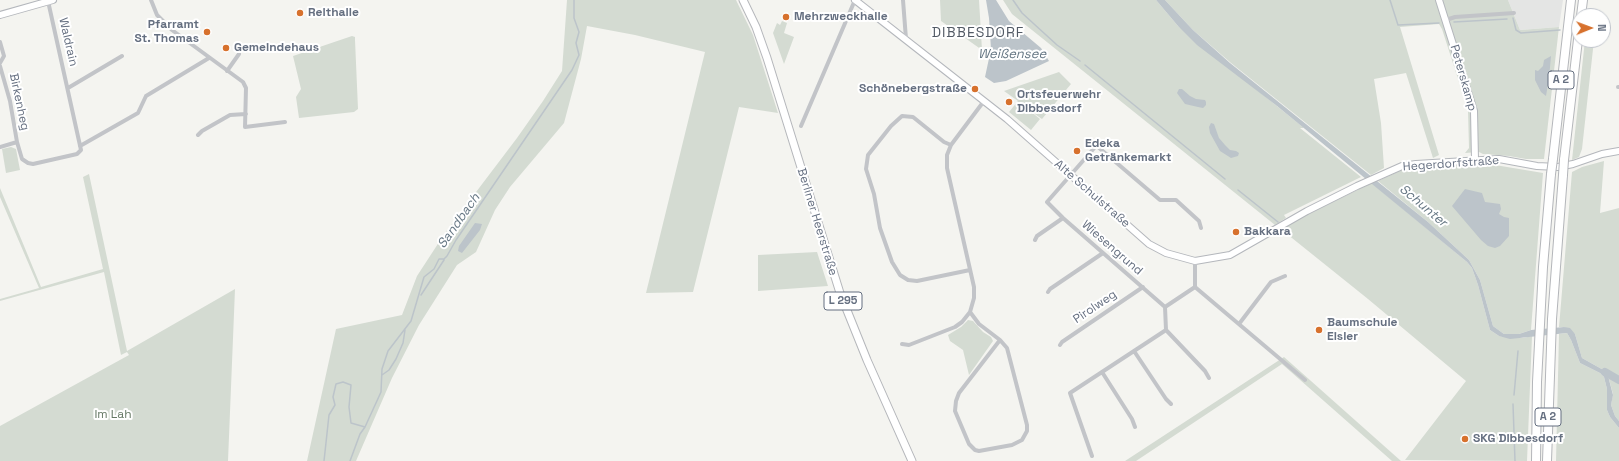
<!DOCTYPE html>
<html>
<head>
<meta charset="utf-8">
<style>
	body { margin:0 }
	#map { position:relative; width:1619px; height:461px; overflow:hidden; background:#f4f4f0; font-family:"Space Grotesk",sans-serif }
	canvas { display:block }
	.north { position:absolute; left:1571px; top:8px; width:40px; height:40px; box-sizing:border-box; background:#fff; border:1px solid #c1c5cc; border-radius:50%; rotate:89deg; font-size:11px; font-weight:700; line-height:16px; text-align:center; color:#656f80 }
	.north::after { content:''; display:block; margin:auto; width:14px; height:18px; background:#d7712d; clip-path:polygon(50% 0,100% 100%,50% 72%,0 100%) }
</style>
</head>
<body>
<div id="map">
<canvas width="1619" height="461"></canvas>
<div class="north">N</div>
</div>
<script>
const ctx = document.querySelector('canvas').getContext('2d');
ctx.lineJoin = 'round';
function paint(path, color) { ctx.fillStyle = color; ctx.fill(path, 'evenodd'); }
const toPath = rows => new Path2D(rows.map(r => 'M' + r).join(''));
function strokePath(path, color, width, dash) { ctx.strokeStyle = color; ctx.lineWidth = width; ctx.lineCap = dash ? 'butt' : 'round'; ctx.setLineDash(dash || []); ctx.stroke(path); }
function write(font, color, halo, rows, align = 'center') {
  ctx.font = font + ' "Space Grotesk",sans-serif'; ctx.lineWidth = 4; ctx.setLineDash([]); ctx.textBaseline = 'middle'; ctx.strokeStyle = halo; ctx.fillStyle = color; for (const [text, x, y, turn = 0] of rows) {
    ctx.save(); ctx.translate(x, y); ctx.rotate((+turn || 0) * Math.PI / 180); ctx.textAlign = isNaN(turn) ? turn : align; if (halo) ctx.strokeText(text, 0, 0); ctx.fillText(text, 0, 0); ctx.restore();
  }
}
paint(toPath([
	[1508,0,1563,0,1559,27,1520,30]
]), '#e4e5e4');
paint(toPath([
	[567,0,736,0,753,35,778,113,739,107,693,292,646,293,705,52,635,35,587,26,581,59,564,123,510,187,495,210,476,252,457,265,419,325,392,378,356,461,307,461,336,329,402,315,417,276,445,233,517,138,543,101,562,71],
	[940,0,979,0,982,50,941,21],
	[1003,0,1156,0,1178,26,1304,128,1300,128,1361,177,1284,215,1286,218,1275,225,1012,14],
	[1165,0,1508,0,1520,30,1559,27,1544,159,1526,159,1509,156,1483,154,1479,152,1465,153,1469,148,1468,110,1442,29,1439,24,1400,27,1439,155,1433,158,1406,73,1374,79,1381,123,1384,168,1371,175,1231,63,1193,30],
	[782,21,787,23,784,33,794,37,784,64,773,33,777,23,780,25],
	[352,36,355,37,355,40,358,109,354,112,299,118,296,97,301,89,293,56],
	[1585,40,1594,40,1582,149,1579,157,1572,160],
	[1059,72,1071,84,1042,119,1029,110,1040,119,1031,130,1009,112,1018,101,1004,91],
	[11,147,16,149,20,170,6,173,2,149],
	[1604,161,1600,213,1619,208,1619,421,1615,416,1611,405,1613,394,1607,372,1582,358,1575,334,1564,327,1559,327,1572,172,1582,167],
	[1489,164,1543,173,1531,330,1519,334,1504,334,1493,326,1480,280,1469,260,1428,222,1378,181,1402,170,1420,167],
	[89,174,127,351,235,289,228,461,0,461,0,426,129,355,127,352,121,355,104,272,0,301,0,299,39,288,0,197,0,188,41,287,103,269,83,177],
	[1372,183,1467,262,1472,268,1478,285,1490,330,1499,336,1523,338,1532,336,1527,461,1405,460,1466,381,1368,299,1282,230,1295,220],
	[817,252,828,286,758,291,758,255],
	[968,320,973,321,983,332,991,337,993,341,969,375,963,350,950,341,948,335,961,327],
	[1567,333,1571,340,1580,363,1600,373,1604,377,1607,389,1607,410,1610,417,1619,428,1619,461,1556,461,1559,334],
	[1284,357,1401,461,1392,461,1282,364,1136,461,1125,461]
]), '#d4dbd2');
paint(toPath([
	[986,0,996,0,1009,21,1041,48,1049,61,1006,81,994,83,985,77,991,49,989,18],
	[1156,0,1165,0,1193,30,1230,63,1428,222,1469,260,1480,280,1493,326,1504,334,1519,334,1531,330,1564,327,1570,328,1575,334,1582,358,1607,372,1613,395,1611,405,1615,416,1619,421,1619,428,1610,417,1607,410,1607,389,1604,377,1600,373,1580,363,1571,340,1567,333,1510,339,1499,336,1490,330,1478,285,1472,268,1467,262,1277,106,1197,45,1178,26],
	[1551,56,1549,78,1546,96,1541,92,1535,80,1535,70,1538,71,1543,66,1544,60],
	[1179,89,1182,89,1190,96,1196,99,1205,100,1206,102,1206,105,1203,108,1198,107,1185,104,1177,93],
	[1211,123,1214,124,1219,138,1225,145,1230,150,1236,151,1239,153,1238,156,1231,158,1220,151,1210,133,1209,127],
	[1465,189,1482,193,1485,202,1500,204,1501,209,1499,214,1504,217,1509,218,1509,236,1500,246,1495,248,1488,246,1481,240,1452,206],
	[475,223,482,224,480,230,462,253,458,251,459,246]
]), '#bcc4ca');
strokePath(toPath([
	[1013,0,1022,13,1057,45,1080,61],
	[1390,0,1398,25,1439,23],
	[1513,18,1516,30,1521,33,1560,30],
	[1454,22,1507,19],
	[1085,65,1225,179],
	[1238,190,1278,222],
	[1287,228,1290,231],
	[421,295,444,260],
	[382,375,389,370,396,359,403,343,405,330],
	[1514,395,1518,351],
	[1513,404,1515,461],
	[324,461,329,415,335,405,333,397,336,384,343,382,351,385,349,407,351,423,365,427,381,392,382,369,388,351,411,321,424,277,434,269,439,259,444,259,447,256,456,240,572,70,579,55,576,43,579,32,574,18,574,0],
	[350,461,360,434,365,427]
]), '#bcc4ca', 1.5);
strokePath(toPath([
	[1605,372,1619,380]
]), '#bcc4ca', 8);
const secondary = toPath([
	[855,0,1007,119,1149,244,1166,253,1195,261,1230,255,1307,211,1357,186,1402,166,1416,164,1499,159,1537,166,1558,167,1573,164,1602,154,1619,151],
	[1439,0,1474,111,1475,160],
	[0,15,53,0]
]);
const primary = toPath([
	[743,0,756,27,767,58,840,293,867,360,912,461]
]);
const highway = toPath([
	[1581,16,1583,0],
	[1553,159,1571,0],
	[1564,160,1579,31],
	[1536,461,1537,382,1543,267,1551,174],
	[1547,461,1552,319,1563,175]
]);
strokePath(secondary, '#b4b7bc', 8);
strokePath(primary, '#b5b7bb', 9);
strokePath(highway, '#b4b6ba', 10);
strokePath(toPath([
	[151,0,157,15,172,30,243,82,246,88,245,127,285,122],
	[903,0,906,39],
	[1446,20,1455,17,1514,13],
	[0,42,4,56,0,63],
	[0,66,10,101,17,142],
	[227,71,239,54],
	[1618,87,1619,87],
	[68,88,122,56],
	[984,101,951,145,947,155,947,168,974,287,974,298,970,312,979,324,1000,340,1007,348,1027,425,1027,431,1022,440,1012,445,979,451,975,450,969,444,955,411,956,401,959,393,1000,340],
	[801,126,855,0],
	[198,135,202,131,230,115,246,114],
	[951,145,944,142,913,117,902,116,891,126,868,155,866,169,874,194,880,228,892,262,900,275,908,280,917,281,970,270],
	[80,146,138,113,146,96,209,58],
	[0,147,17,142,22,159,28,163,33,164,77,154,81,150,48,1],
	[1035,240,1037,236,1063,218],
	[1195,261,1195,287,1305,380],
	[1195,287,1165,307,1063,218,1047,202,1096,146,1098,147,1160,200,1176,200,1199,221,1201,228],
	[1048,292,1050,289,1103,253],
	[1165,307,1166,330,1205,371,1209,378],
	[1239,324,1271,282,1285,276],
	[902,344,909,345,955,327,962,322,970,312],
	[1060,345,1062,342,1143,287],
	[1134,351,1166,399,1171,404],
	[1102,372,1132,419,1135,427],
	[1092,456,1070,393,1166,330]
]), '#c2c4c8', 4);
strokePath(secondary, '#fff', 6);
strokePath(primary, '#fff', 7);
strokePath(highway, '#fff', 8);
const highwayBridge = toPath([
	[1551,174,1553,159],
	[1563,175,1564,160]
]);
strokePath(highwayBridge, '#b4b6ba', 10, []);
strokePath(highwayBridge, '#fff', 8);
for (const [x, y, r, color] of [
	[300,13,4,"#d7712d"],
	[786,17,4,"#d7712d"],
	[207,32,4,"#d7712d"],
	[226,48,4,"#d7712d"],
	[975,89,4,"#d7712d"],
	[1009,102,4,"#d7712d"],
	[1077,151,4,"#d7712d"],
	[1236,232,4,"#d7712d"],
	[1319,330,4,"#d7712d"],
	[1465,439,4,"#d7712d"]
]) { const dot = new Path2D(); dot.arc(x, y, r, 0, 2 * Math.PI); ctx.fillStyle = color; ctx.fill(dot); strokePath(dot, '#fff', 1.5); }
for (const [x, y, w] of [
	[1561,80,26],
	[843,301,38],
	[1548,417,26]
]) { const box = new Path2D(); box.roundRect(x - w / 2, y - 9, w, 18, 3); ctx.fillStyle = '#fff'; ctx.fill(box); strokePath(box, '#656f80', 1); }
write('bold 11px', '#656f80', null, [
	["A 2",1561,80],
	["L 295",843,301],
	["A 2",1548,417]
]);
write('bold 12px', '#656f80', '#fff', [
	["Reithalle",308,13],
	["Mehrzweckhalle",794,17],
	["Pfarramt",199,25,"right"],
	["St. Thomas",199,39,"right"],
	["Gemeindehaus",234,48],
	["Schönebergstraße",967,89,"right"],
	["Ortsfeuerwehr",1017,95],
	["Dibbesdorf",1017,109],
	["Edeka",1085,144],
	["Getränkemarkt",1085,158],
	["Bakkara",1244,232],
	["Baumschule",1327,323],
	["Eisler",1327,337],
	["SKG Dibbesdorf",1473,439]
], 'left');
write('12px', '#656f80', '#fff', [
	["Waldrain",68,42,77],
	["Peterskamp",1463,78,74],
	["Birkenheg",19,102,78],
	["Hegerdorfstraße",1451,164,-4],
	["Alte Schulstraße",1092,194,41],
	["Berliner Heerstraße",817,222,73],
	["Wiesengrund",1112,248,41],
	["Pirolweg",1095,307,-34]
]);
write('12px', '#647763', '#fff', [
	["Im Lah",113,415]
]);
write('italic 13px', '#667784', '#fff', [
	["Weißensee",1012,54],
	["Schunter",1423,206,40],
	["Sandbach",459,221,-55]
]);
ctx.letterSpacing = '1px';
write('14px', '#525a65', '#fff', [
	["DIBBESDORF",978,33]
]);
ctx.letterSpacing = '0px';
</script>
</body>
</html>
